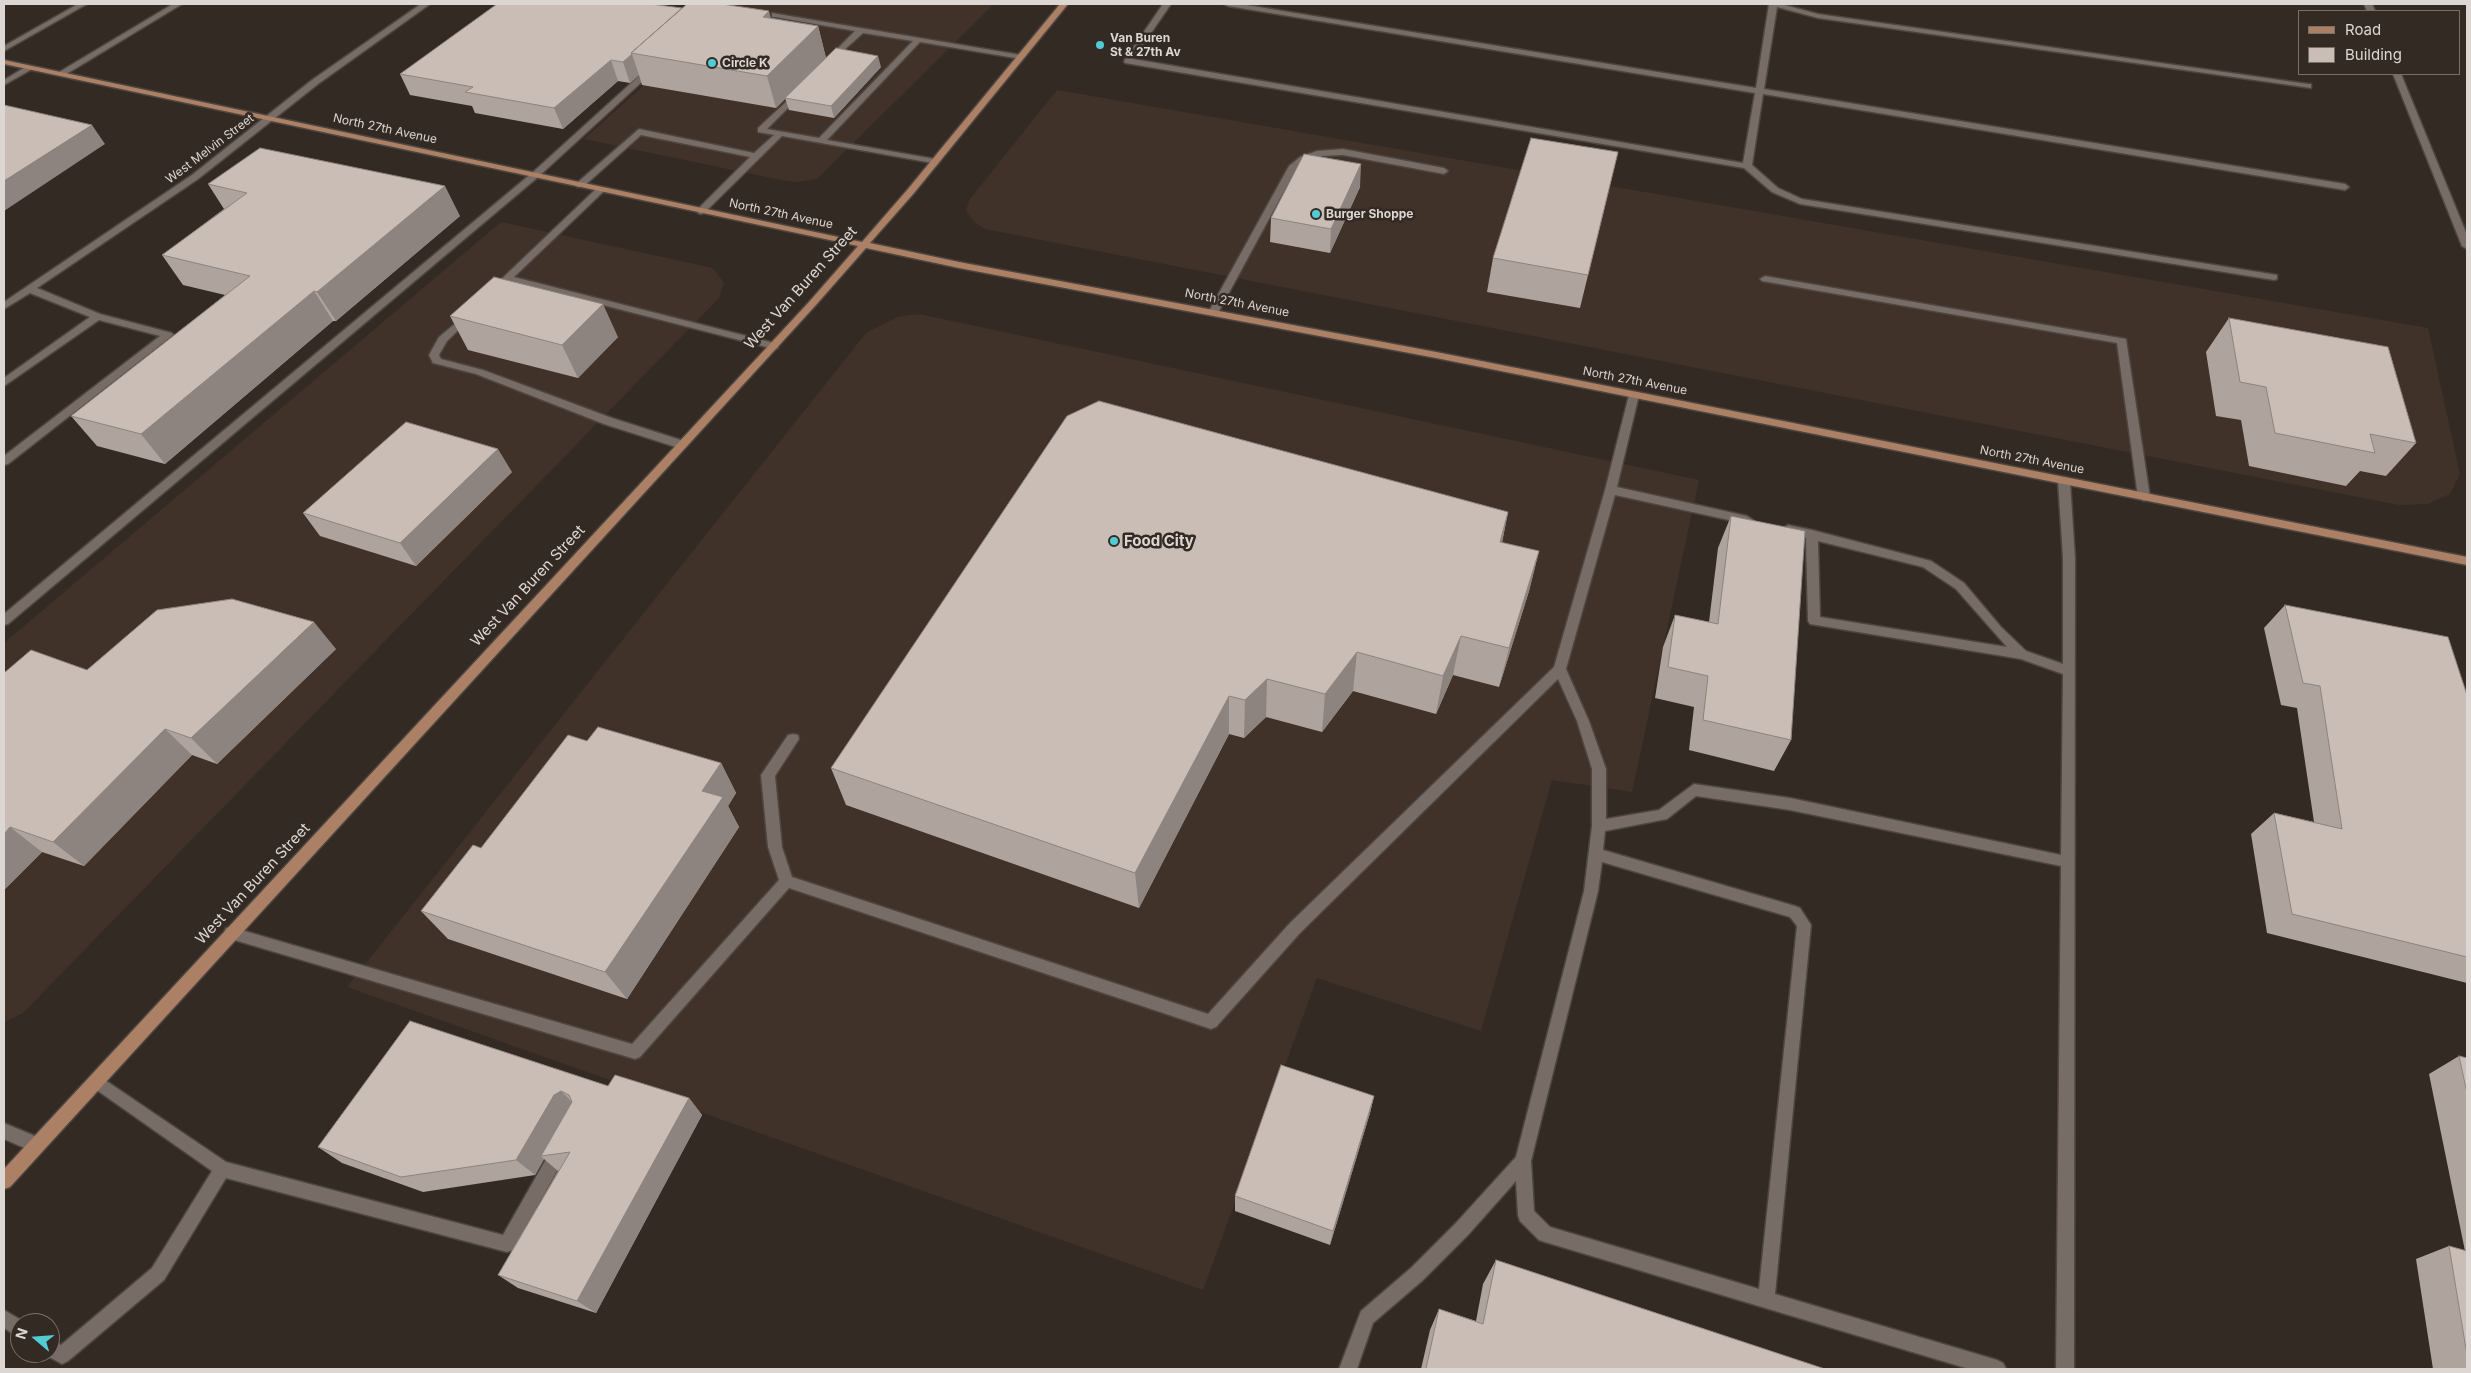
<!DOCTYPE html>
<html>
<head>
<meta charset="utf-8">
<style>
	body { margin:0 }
	#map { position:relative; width:2471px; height:1373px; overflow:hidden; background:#332a24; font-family:Inter,sans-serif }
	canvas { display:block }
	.frame { position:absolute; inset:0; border:5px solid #ddd7d3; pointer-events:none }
	.legend { position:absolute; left:2298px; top:10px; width:162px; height:65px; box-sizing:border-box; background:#332a24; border:1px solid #776f6a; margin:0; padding:6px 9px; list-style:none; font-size:15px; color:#ddd7d3 }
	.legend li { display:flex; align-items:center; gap:10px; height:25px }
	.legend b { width:25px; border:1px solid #776f6a }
	.north { position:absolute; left:10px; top:1313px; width:50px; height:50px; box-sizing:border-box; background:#332a24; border:1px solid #776f6a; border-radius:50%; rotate:288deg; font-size:14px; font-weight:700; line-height:20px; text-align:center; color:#ddd7d3 }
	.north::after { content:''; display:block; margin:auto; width:18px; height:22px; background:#51ccd5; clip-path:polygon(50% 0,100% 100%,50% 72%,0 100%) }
</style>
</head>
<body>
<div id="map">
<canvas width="2471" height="1373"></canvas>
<div class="frame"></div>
<ul class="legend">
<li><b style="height:6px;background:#ac8065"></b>Road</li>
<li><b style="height:14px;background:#cabdb6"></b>Building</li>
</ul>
<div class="north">N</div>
</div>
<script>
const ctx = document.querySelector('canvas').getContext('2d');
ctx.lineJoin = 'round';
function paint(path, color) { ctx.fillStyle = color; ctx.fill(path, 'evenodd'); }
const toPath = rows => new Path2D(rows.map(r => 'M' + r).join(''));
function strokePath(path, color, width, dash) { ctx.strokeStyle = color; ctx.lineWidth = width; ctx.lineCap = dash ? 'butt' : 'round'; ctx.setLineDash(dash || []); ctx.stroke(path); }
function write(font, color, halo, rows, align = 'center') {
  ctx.font = font + ' Inter,sans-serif'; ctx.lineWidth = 5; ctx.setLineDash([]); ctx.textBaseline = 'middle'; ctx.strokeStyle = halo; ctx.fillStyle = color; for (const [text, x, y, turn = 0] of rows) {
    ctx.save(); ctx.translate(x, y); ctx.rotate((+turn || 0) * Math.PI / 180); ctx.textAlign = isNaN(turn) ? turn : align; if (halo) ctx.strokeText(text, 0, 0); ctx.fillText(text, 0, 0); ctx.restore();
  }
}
paint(toPath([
	[734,4,994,4,817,179,797,182,781,180,584,139],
	[1057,90,2428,328,2460,474,2450,494,2428,504,2399,505,985,229,972,220,966,210,970,199],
	[501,222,713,268,724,283,719,298,23,1013,4,1022,4,643],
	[919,314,1699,480,1632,792,1552,780,1481,1031,1317,978,1203,1290,347,987,866,333,897,317]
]), '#413229');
const minor = toPath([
	[78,4,87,4,4,51,4,46,78,4],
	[173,4,182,4,63,76,56,74,173,4],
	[421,4,430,4,318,84,198,179,37,288,100,314,172,333,173,335,8,464,4,465,4,456,160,336,99,320,4,386,4,378,90,317,30,293,4,309,4,302,192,175,312,80,421,4],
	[1163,4,1171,4,1133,59,1743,163,1755,93,1228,6,1224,4,1240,4,1756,88,1769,4,1781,4,1818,14,2308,84,2311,84,2311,88,1818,18,1777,7,1764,89,2345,184,2349,187,2345,190,1763,94,1752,165,1778,188,1802,199,2277,275,2277,279,2274,280,1800,204,1772,192,1744,168,1125,63,1124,61,1163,4],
	[2364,4,2372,4,2375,11,2367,11,2364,4],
	[772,13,1021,55,1025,57,1021,59,920,42,827,140,935,159,938,160,938,164,782,136,704,213,701,214,698,213,698,209,750,157,641,135,583,187,577,187,577,183,639,129,754,153,774,135,758,132,758,128,799,90,803,92,802,94,767,129,819,138,913,41,863,33,831,62,827,60,828,58,855,31,775,17,772,17,772,13],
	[27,66,34,68,4,85,4,80,27,66],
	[650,66,657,68,538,177,8,624,4,625,4,614,532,173,650,66],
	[2393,74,2401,74,2467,235,2467,249,2462,246,2393,74],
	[1343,149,1444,168,1448,171,1444,174,1343,155,1321,156,1306,161,1296,169,1218,313,1216,315,1210,315,1208,313,1289,166,1300,157,1317,151,1343,149],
	[600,187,604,190,603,192,514,277,778,344,778,348,774,349,529,286,509,282,497,293,491,293,491,289,597,188,600,187],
	[1765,276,2126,339,2150,497,2144,501,2138,497,2117,343,1762,281,1760,279,1765,276],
	[467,314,472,317,447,341,439,355,441,359,483,370,612,418,687,442,688,445,683,449,679,448,604,424,476,374,433,363,429,355,439,337,467,314],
	[1634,392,1639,395,1617,487,1747,516,1753,520,1747,524,1615,495,1566,669,1589,721,1606,769,1606,819,1659,810,1694,784,1790,798,2061,855,2063,674,2021,659,1810,624,1808,621,1806,538,1784,532,1782,529,1788,525,1812,530,1931,561,1964,583,2001,627,2026,651,2063,664,2063,558,2058,481,2064,477,2070,481,2075,558,2074,1369,2056,1369,2061,866,1790,810,1696,796,1667,819,1605,831,1603,850,1795,906,1800,908,1811,925,1775,1294,1997,1360,2003,1363,2006,1369,1969,1369,1545,1242,1539,1240,1520,1221,1518,1215,1516,1181,1468,1235,1423,1280,1373,1323,1357,1369,1339,1369,1361,1311,1411,1268,1456,1223,1516,1157,1584,891,1592,826,1592,769,1577,721,1558,679,1300,933,1216,1027,1211,1029,789,888,640,1057,635,1059,231,939,226,938,224,933,226,928,231,927,632,1044,779,880,768,847,761,775,788,735,793,734,798,735,799,739,775,776,782,847,792,877,1208,1014,1290,923,1554,667,1605,490,1629,395,1634,392],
	[1818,541,1923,567,1956,589,2007,647,1820,617,1818,541],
	[1602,862,1790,917,1797,926,1759,1289,1550,1227,1534,1211,1531,1161,1598,891,1602,862],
	[96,1074,226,1162,503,1235,553,1147,559,1145,565,1147,567,1153,513,1250,507,1252,226,1178,164,1280,68,1361,62,1364,44,1354,50,1353,50,1339,61,1345,152,1268,212,1171,91,1086,88,1081,91,1076,96,1074],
	[4,1123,42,1139,44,1145,42,1151,36,1153,4,1139,4,1123],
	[4,1310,26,1323,20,1323,20,1338,4,1328,4,1310]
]);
const major = toPath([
	[1060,4,1068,4,914,193,870,243,959,262,1436,352,2467,557,2467,565,1436,358,959,268,866,248,815,306,10,1187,4,1189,4,1169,809,302,858,246,4,64,4,60,862,242,908,189,1060,4]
]);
strokePath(minor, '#4d4540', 3);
strokePath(major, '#4d4540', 3);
paint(minor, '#776c66');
paint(major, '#ac8065');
paint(toPath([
	[682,8,771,18,818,26,826,58,776,108,642,85,639,75,630,83,618,81,563,129,475,113,472,106,410,95,400,74],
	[881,67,834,118,789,110,785,98],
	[1618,152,1580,308,1487,292,1493,258],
	[208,184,460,216,336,321,333,321,165,464,97,446,71,416,225,295,183,285,162,255,224,209],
	[1360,187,1330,253,1270,242,1271,218],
	[450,316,618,337,578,378,468,350],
	[2229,318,2416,443,2386,476,2360,471,2346,486,2249,466,2241,420,2216,416,2206,352],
	[512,472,416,566,320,536,303,513],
	[1508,512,1502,543,1539,551,1529,591,1499,687,1453,675,1436,714,1353,691,1322,732,1266,717,1244,738,1229,734,1139,908,846,805,831,768],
	[1731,516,1791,740,1774,771,1689,750,1694,707,1655,698,1663,647,1675,615,1709,622,1718,548],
	[2285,605,2467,695,2467,983,2267,933,2251,834,2274,813,2314,822,2297,708,2281,705,2264,628],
	[336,649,217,764,192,755,84,866,42,852,4,890,4,673,87,670],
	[587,741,721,763,736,793,728,806,739,827,627,999,448,939,421,911],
	[410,1021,608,1086,689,1098,702,1115,596,1313,518,1288,498,1275,558,1171,544,1159,535,1175,423,1192,342,1163,318,1147],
	[2459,1056,2467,1058,2467,1369,2433,1369,2416,1259,2449,1246,2465,1251,2429,1074],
	[1374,1096,1370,1113,1330,1245,1235,1211,1235,1196],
	[1496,1260,1825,1369,1421,1369,1430,1330,1439,1309,1476,1321,1483,1284]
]), '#aea39d');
paint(toPath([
	[769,11,777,43,763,17],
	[818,26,826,58,776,108,767,76],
	[632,54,639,75,630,83,623,62],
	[878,56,881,67,834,118,831,106],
	[611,60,618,81,563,129,554,108],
	[92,125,105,144,4,211,4,181],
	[1361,164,1360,187,1330,253,1331,229],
	[445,186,460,216,336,321,317,292],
	[314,291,333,321,165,464,141,434],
	[603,304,618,337,578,378,562,345],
	[498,449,512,472,416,566,400,543],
	[1508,512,1500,552,1500,542],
	[1539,551,1529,591,1499,687,1509,648],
	[314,622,336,649,217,764,191,738],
	[1461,636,1453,675,1436,714,1443,676],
	[1357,652,1353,691,1322,732,1325,694],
	[1267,679,1266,717,1244,738,1245,700],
	[1229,696,1229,734,1139,908,1135,873],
	[165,729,192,755,84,866,53,842],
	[721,763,736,793,728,806,739,827,627,999,605,972,702,791],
	[10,827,42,852,4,890,4,834],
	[561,1091,578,1108,541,1156,544,1159,535,1175,516,1160,554,1095],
	[1374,1096,1370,1113,1330,1245,1333,1231],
	[689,1098,702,1115,596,1313,577,1301]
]), '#8d847f');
const building = toPath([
	[497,4,651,4,682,8,631,53,632,54,623,62,611,60,554,108,465,92,473,87,400,74,497,4],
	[687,4,722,4,769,11,763,17,818,26,767,76,631,53,687,4],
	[836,48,878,56,831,106,785,98,836,48],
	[4,105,92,125,4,181,4,105],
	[1531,138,1618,152,1588,275,1493,258,1531,138],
	[260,148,445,186,317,292,314,291,141,434,71,416,250,276,162,255,247,193,208,184,260,148],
	[1304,154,1361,164,1331,229,1271,218,1304,154],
	[494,277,603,304,562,345,450,316,494,277],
	[2229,318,2388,347,2416,443,2370,434,2375,453,2275,433,2266,387,2240,382,2229,318],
	[1099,401,1508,512,1500,542,1539,551,1509,648,1461,636,1443,676,1357,652,1325,694,1267,679,1245,700,1229,696,1135,873,831,768,1067,416,1099,401],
	[406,422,498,449,400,543,303,513,406,422],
	[1731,516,1805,531,1791,740,1703,720,1708,676,1668,667,1675,615,1718,624,1731,516],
	[232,599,314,622,191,738,165,729,53,842,10,827,4,834,4,673,31,650,87,670,157,610,232,599],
	[2285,605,2448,637,2467,695,2467,957,2292,914,2274,813,2342,829,2320,686,2303,683,2285,605],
	[598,727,721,763,702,791,723,797,605,972,421,911,473,845,481,848,568,735,587,741,598,727],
	[410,1021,608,1086,615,1075,689,1098,577,1301,498,1275,570,1152,541,1156,572,1102,569,1095,561,1091,554,1095,516,1160,401,1177,318,1147,410,1021],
	[2459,1056,2467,1058,2467,1093,2459,1056],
	[1281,1065,1374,1096,1333,1231,1235,1196,1281,1065],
	[2449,1246,2467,1251,2467,1355,2449,1246],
	[1496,1260,1825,1369,1426,1369,1439,1309,1483,1324,1496,1260]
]);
paint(building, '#cabdb6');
strokePath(building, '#8d847f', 1);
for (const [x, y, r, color] of [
	[1100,45,5,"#51ccd5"],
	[712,63,5,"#51ccd5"],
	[1316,214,5,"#51ccd5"],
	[1114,541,5,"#51ccd5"]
]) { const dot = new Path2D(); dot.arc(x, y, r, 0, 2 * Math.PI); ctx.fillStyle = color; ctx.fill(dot); strokePath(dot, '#332a24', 2); }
write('bold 12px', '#ddd7d3', '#332a24', [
	["Van Buren",1110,38],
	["St & 27th Av",1110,52],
	["Circle K",722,63],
	["Burger Shoppe",1326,214]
], 'left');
write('12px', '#ddd7d3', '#332a24', [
	["North 27th Avenue",385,129,12],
	["West Melvin Street",210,149,-37],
	["North 27th Avenue",781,214,12],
	["North 27th Avenue",1237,303,11],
	["North 27th Avenue",1635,381,11],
	["North 27th Avenue",2032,460,11]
]);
write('15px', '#ddd7d3', '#332a24', [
	["West Van Buren Street",801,288,-48],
	["West Van Buren Street",528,586,-47],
	["West Van Buren Street",253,884,-47]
]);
write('bold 15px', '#ddd7d3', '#332a24', [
	["Food City",1124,541]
], 'left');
</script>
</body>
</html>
